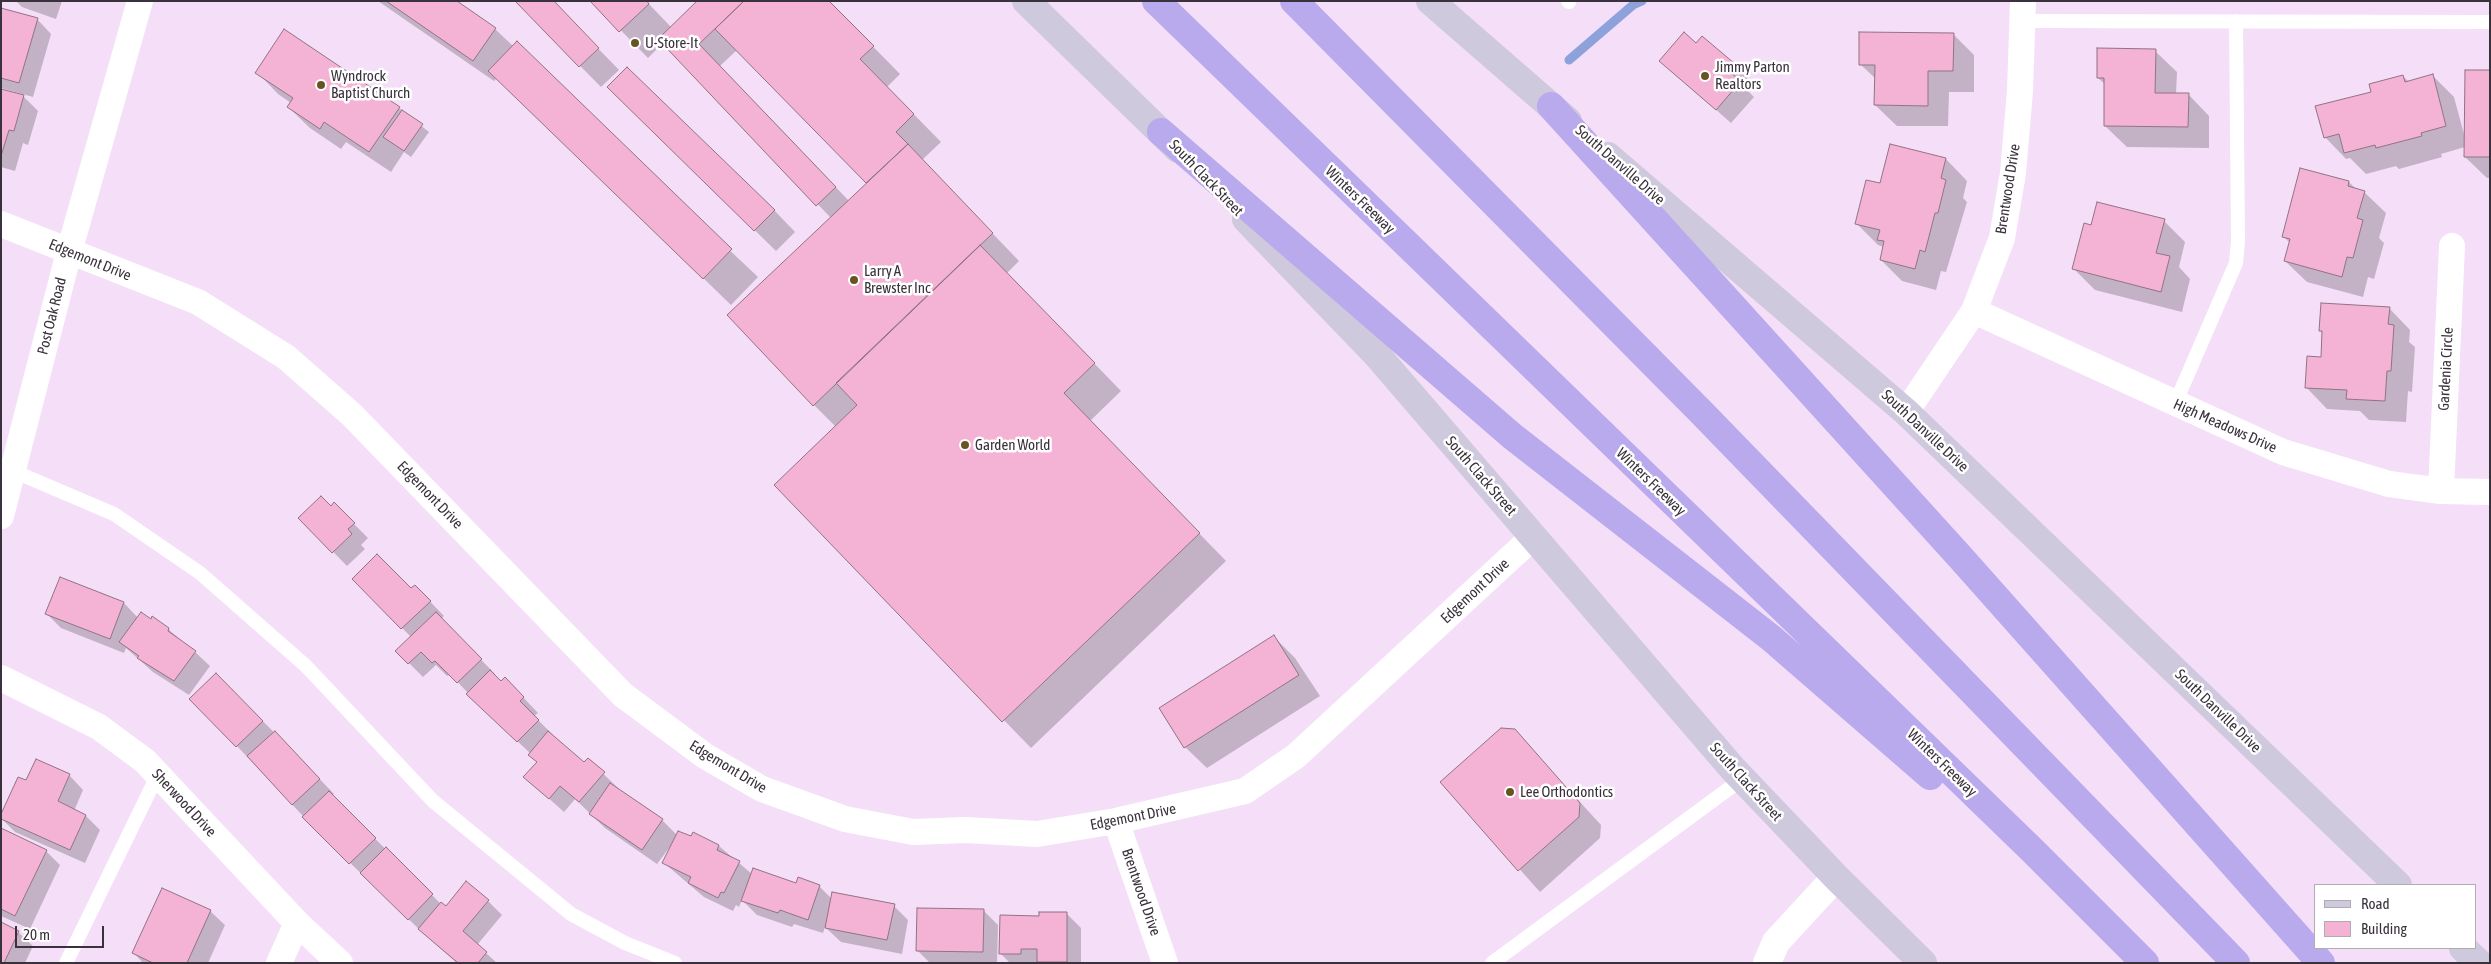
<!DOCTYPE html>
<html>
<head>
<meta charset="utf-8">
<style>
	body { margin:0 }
	#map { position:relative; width:2491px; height:964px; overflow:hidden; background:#f4def8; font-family:"Asap Condensed",sans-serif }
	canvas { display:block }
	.frame { position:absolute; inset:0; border:2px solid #39313b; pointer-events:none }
	.legend { position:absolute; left:2314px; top:884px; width:162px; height:65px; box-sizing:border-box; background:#fff; border:1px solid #b0adb1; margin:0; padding:6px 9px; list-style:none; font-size:15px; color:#39313b }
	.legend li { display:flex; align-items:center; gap:10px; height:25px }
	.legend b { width:25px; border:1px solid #b0adb1 }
	.scale { position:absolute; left:15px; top:926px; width:89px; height:22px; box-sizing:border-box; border:2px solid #39313b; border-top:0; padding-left:6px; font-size:15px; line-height:18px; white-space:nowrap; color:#39313b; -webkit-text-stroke:4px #fff; paint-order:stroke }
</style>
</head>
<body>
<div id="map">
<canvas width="2491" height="964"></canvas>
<div class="frame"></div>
<ul class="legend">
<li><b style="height:6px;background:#cec9dd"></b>Road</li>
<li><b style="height:14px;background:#f4b3d5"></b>Building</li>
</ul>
<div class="scale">20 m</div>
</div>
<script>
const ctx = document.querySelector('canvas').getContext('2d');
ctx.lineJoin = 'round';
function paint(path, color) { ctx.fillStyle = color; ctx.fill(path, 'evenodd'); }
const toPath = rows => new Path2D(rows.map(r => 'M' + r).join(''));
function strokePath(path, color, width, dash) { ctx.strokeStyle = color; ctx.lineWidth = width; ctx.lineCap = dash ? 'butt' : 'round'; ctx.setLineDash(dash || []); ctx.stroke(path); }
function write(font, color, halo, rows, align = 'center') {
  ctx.font = font + ' "Asap Condensed",sans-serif'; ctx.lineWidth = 5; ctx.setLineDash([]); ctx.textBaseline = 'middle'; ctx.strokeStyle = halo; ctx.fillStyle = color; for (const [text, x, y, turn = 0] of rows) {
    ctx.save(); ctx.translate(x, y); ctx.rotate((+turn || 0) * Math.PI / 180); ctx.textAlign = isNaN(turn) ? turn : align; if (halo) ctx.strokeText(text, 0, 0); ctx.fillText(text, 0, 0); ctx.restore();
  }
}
paint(toPath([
	[16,1,62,1,56,19,22,7],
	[378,1,454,1,495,29,758,277,731,305,497,78,494,81],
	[516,1,552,1,619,70,601,87],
	[592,1,646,1,671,27,699,1,828,1,900,74,887,87,941,142,922,160,1019,261,1007,273,1121,391,1090,421,1226,561,1031,748,776,485,836,427,814,405,831,218,663,43,648,58],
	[737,50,868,183,849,201,720,66],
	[1,10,37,19,51,34,33,97,1,88],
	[1953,34,1974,55,1974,92,1949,92,1948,126,1897,126,1875,105,1876,79,1860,64],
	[1702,37,1748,78,1742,85,1754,97,1731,123,1661,61,1696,45],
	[2155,51,2177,72,2176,94,2188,94,2209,116,2209,148,2127,147,2105,126,2106,85,2098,78],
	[2490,71,2490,178,2487,178,2465,157,2465,147,2441,154,2442,157,2399,169,2396,166,2366,174,2350,158,2346,159,2325,137,2372,93,2403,76,2409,82,2433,76,2454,97,2465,138],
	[257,72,399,108,429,132,411,157,404,152,391,172,346,142,341,149,310,128,288,107,291,103,278,94],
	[1,91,20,95,20,93,38,111,28,145,23,143,15,171,1,167],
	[630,108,774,210,795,232,776,251],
	[1891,146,1946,159,1967,181,1963,198,1967,202,1946,272,1941,271,1936,290,1902,281,1881,260,1884,247,1878,245,1857,224,1881,185],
	[2301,170,2349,182,2357,190,2364,192,2386,213,2379,238,2384,243,2374,279,2368,277,2363,297,2307,282,2285,261,2290,243,2283,236],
	[2164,221,2185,242,2179,267,2190,279,2182,312,2095,290,2074,269,2092,227],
	[2389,308,2410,330,2409,342,2415,347,2412,392,2408,391,2406,422,2369,420,2360,411,2327,409,2306,387,2322,359,2323,334,2320,330],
	[334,504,368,538,361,545,365,549,347,566,300,518,331,507],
	[61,579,124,603,138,618,151,620,168,629,195,652,210,666,189,695,153,672,126,648,124,653,61,628,47,614],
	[354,579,411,590,415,586,444,616,441,619,495,674,494,676,519,693,538,713,534,716,553,735,584,764,588,759,618,788,617,789,662,820,677,835,691,838,693,834,719,846,752,874,797,884,819,886,832,899,894,906,908,920,902,954,841,942,825,927,823,933,794,924,792,927,757,915,742,900,739,907,736,905,733,911,704,897,664,863,675,840,657,864,605,828,575,799,564,812,525,777,538,763,529,755,530,753,482,708,450,674,447,676,436,665,423,677,397,651,411,637],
	[1274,637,1295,658,1320,696,1207,768,1185,747],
	[216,675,289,747,334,794,332,796,441,904,446,908,488,901,502,915,477,945,497,963,457,963,423,933,318,832,237,746],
	[1514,730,1601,825,1600,838,1540,892,1442,782],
	[69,775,83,790,74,811,86,816,100,830,85,863,15,832,1,818,27,782],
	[1,829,46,851,60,865,30,929,1,916],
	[210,911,225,925,208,963,143,963,134,953],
	[984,911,998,925,997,963,930,963,917,950],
	[1067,914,1081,928,1081,963,1010,963,1000,953,1040,917],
	[18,932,33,946,25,963,1,963]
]), '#0003');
strokePath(toPath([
	[1569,60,1633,5,1642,1]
]), '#8da1db', 9);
const building = toPath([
	[386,1,457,1,496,28,473,61,386,1],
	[515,1,554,1,599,48,579,67,515,1],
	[590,1,647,1,649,4,619,32,590,1],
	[697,1,744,1,699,44,836,187,816,206,658,39,697,1],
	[744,1,829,1,874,46,860,59,914,114,896,132,908,144,866,183,715,29,744,1],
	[1,8,38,18,19,83,1,78,1,8],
	[284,29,400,107,369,152,324,122,320,129,287,107,293,98,255,73,284,29],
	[1684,32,1696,43,1702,36,1734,63,1728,71,1741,81,1716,110,1659,61,1684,32],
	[1859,32,1954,33,1953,71,1928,71,1928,106,1874,105,1875,65,1859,65,1859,32],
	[517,41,732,249,703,279,488,71,517,41],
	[2097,48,2156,49,2155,93,2189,93,2188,127,2104,126,2104,78,2097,78,2097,48],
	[627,67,775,210,754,231,607,87,627,67],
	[2465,70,2490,70,2490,157,2464,157,2465,70],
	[2433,74,2446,126,2421,133,2422,136,2376,148,2375,145,2344,153,2339,134,2324,138,2315,106,2371,92,2369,84,2403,75,2405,82,2433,74],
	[1,89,24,95,14,131,9,130,1,156,1,89],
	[402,110,423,124,404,151,383,137,402,110],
	[908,144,993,233,813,406,727,315,908,144],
	[1890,144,1946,158,1941,178,1946,180,1938,213,1935,213,1925,252,1920,250,1915,269,1880,260,1884,241,1877,240,1880,230,1855,224,1866,180,1880,183,1890,144],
	[2300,168,2349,181,2348,186,2365,191,2357,218,2363,220,2353,258,2347,257,2342,277,2284,261,2290,239,2282,237,2300,168],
	[2097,202,2165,219,2156,253,2170,256,2161,292,2072,269,2084,223,2091,225,2097,202],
	[980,245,1095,363,1064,393,1200,533,1002,722,774,485,857,405,836,383,980,245],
	[2321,303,2390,307,2388,324,2394,325,2391,371,2387,371,2385,401,2346,399,2347,390,2305,388,2307,356,2321,357,2322,331,2319,331,2321,303],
	[321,496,331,506,334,502,355,523,348,529,352,534,332,553,298,518,321,496],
	[377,554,411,588,415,585,431,601,401,629,352,579,377,554],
	[60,577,124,602,110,639,45,614,60,577],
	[141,612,151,619,152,616,169,628,168,631,196,651,174,681,137,658,139,656,119,642,141,612],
	[436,612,482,659,457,683,435,661,432,663,421,652,408,664,395,651,436,612],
	[1274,635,1299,675,1184,748,1159,708,1274,635],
	[490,670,501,681,505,677,524,697,520,701,539,720,517,742,466,694,490,670],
	[216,673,263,721,236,747,189,699,216,673],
	[1501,728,1515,729,1580,803,1579,817,1518,871,1440,782,1501,728],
	[275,731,320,779,292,805,247,756,275,731],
	[548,731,584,762,588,758,605,772,579,802,560,786,549,799,523,777,537,762,528,755,548,731],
	[36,759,70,774,58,801,86,815,70,850,1,819,1,814,18,777,26,780,36,759],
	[610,783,663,819,642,850,589,814,610,783],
	[329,791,376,838,349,864,302,817,329,791],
	[1,828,47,850,15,916,1,909,1,828],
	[678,831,691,836,693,832,719,845,717,850,740,861,724,893,721,892,718,898,688,883,691,877,662,863,678,831],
	[386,847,433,894,408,920,360,873,386,847],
	[753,868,796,883,798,877,820,885,808,920,780,910,778,913,741,901,753,868],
	[466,881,489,900,463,931,487,952,478,963,458,963,418,929,441,902,446,906,466,881],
	[162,888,211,910,187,963,153,963,132,953,162,888],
	[832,892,895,904,887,940,825,928,832,892],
	[917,908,984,909,983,952,916,951,917,908],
	[1039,912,1067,912,1067,962,1037,962,1037,949,1021,949,1021,954,999,954,1000,915,1039,916,1039,912],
	[1,922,19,931,4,963,1,963,1,922]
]);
paint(building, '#f4b3d5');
strokePath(building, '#907382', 1);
strokePath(toPath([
	[1568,1,1569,2],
	[2023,21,2490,22],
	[2175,404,2236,263,2238,241,2236,21],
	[13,471,114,514,200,573,306,666,433,801,571,914,625,943,675,963],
	[66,963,158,774],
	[1492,963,1742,779]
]), '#fff', 14);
strokePath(toPath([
	[1,224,198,302,286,357,352,415,623,695,705,756,762,789,845,819,913,832,966,830,1037,834,1116,821,1245,791,1296,756,1534,536],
	[1974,311,2283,452,2389,484,2441,491,2490,492],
	[1906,412,1974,311,2002,238,2013,173,2020,91,2023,1],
	[2441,491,2452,246],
	[1,516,69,252,140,1],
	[1,678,99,727,145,761,297,923,340,963],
	[1116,821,1165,963],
	[279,963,297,923]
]), '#fff', 26);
strokePath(toPath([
	[1767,963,1776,942,1836,877]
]), '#fff', 28);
strokePath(toPath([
	[1026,1,1178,149],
	[1430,1,1568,121],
	[1608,156,1906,412,2398,885],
	[1246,219,1377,355,1733,769,1836,877,1923,963],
	[2463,948,2479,963]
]), '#cec9dd', 28);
strokePath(toPath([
	[1156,1,2032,850,2145,963],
	[1294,1,1701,412,2236,963],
	[1551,106,1961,558,2321,963],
	[1161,132,1512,436,1771,638,1930,776]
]), '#b9a9ed', 28);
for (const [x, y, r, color] of [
	[635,43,5,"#675422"],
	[1705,76,5,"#675422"],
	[321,85,5,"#675422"],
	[854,280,5,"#675422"],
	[965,445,5,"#675422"],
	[1510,792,5,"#675422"]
]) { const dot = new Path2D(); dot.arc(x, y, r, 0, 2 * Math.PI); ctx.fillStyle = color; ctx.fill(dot); strokePath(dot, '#fff', 2); }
write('15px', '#39313b', '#fff', [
	["U-Store-It",645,43],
	["Jimmy Parton",1715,67],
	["Realtors",1715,84],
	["Wyndrock",331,76],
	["Baptist Church",331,93],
	["Larry A",864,271],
	["Brewster Inc",864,288],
	["Garden World",975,445],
	["Lee Orthodontics",1520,792]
], 'left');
write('15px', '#39313b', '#fff', [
	["South Danville Drive",1620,165,41],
	["South Clack Street",1206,178,46],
	["Brentwood Drive",2008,189,-81],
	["Winters Freeway",1360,200,44],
	["Edgemont Drive",90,260,22],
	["Post Oak Road",52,316,-76],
	["Gardenia Circle",2446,369,-87],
	["High Meadows Drive",2225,426,24],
	["South Danville Drive",1925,431,43],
	["South Clack Street",1481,476,49],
	["Winters Freeway",1651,482,44],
	["Edgemont Drive",430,495,46],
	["Edgemont Drive",1475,591,-43],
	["South Danville Drive",2218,711,44],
	["Winters Freeway",1942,763,44],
	["Edgemont Drive",728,767,31],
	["South Clack Street",1746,782,48],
	["Sherwood Drive",184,803,47],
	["Edgemont Drive",1133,817,-11],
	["Brentwood Drive",1141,892,71]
]);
</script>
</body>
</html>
